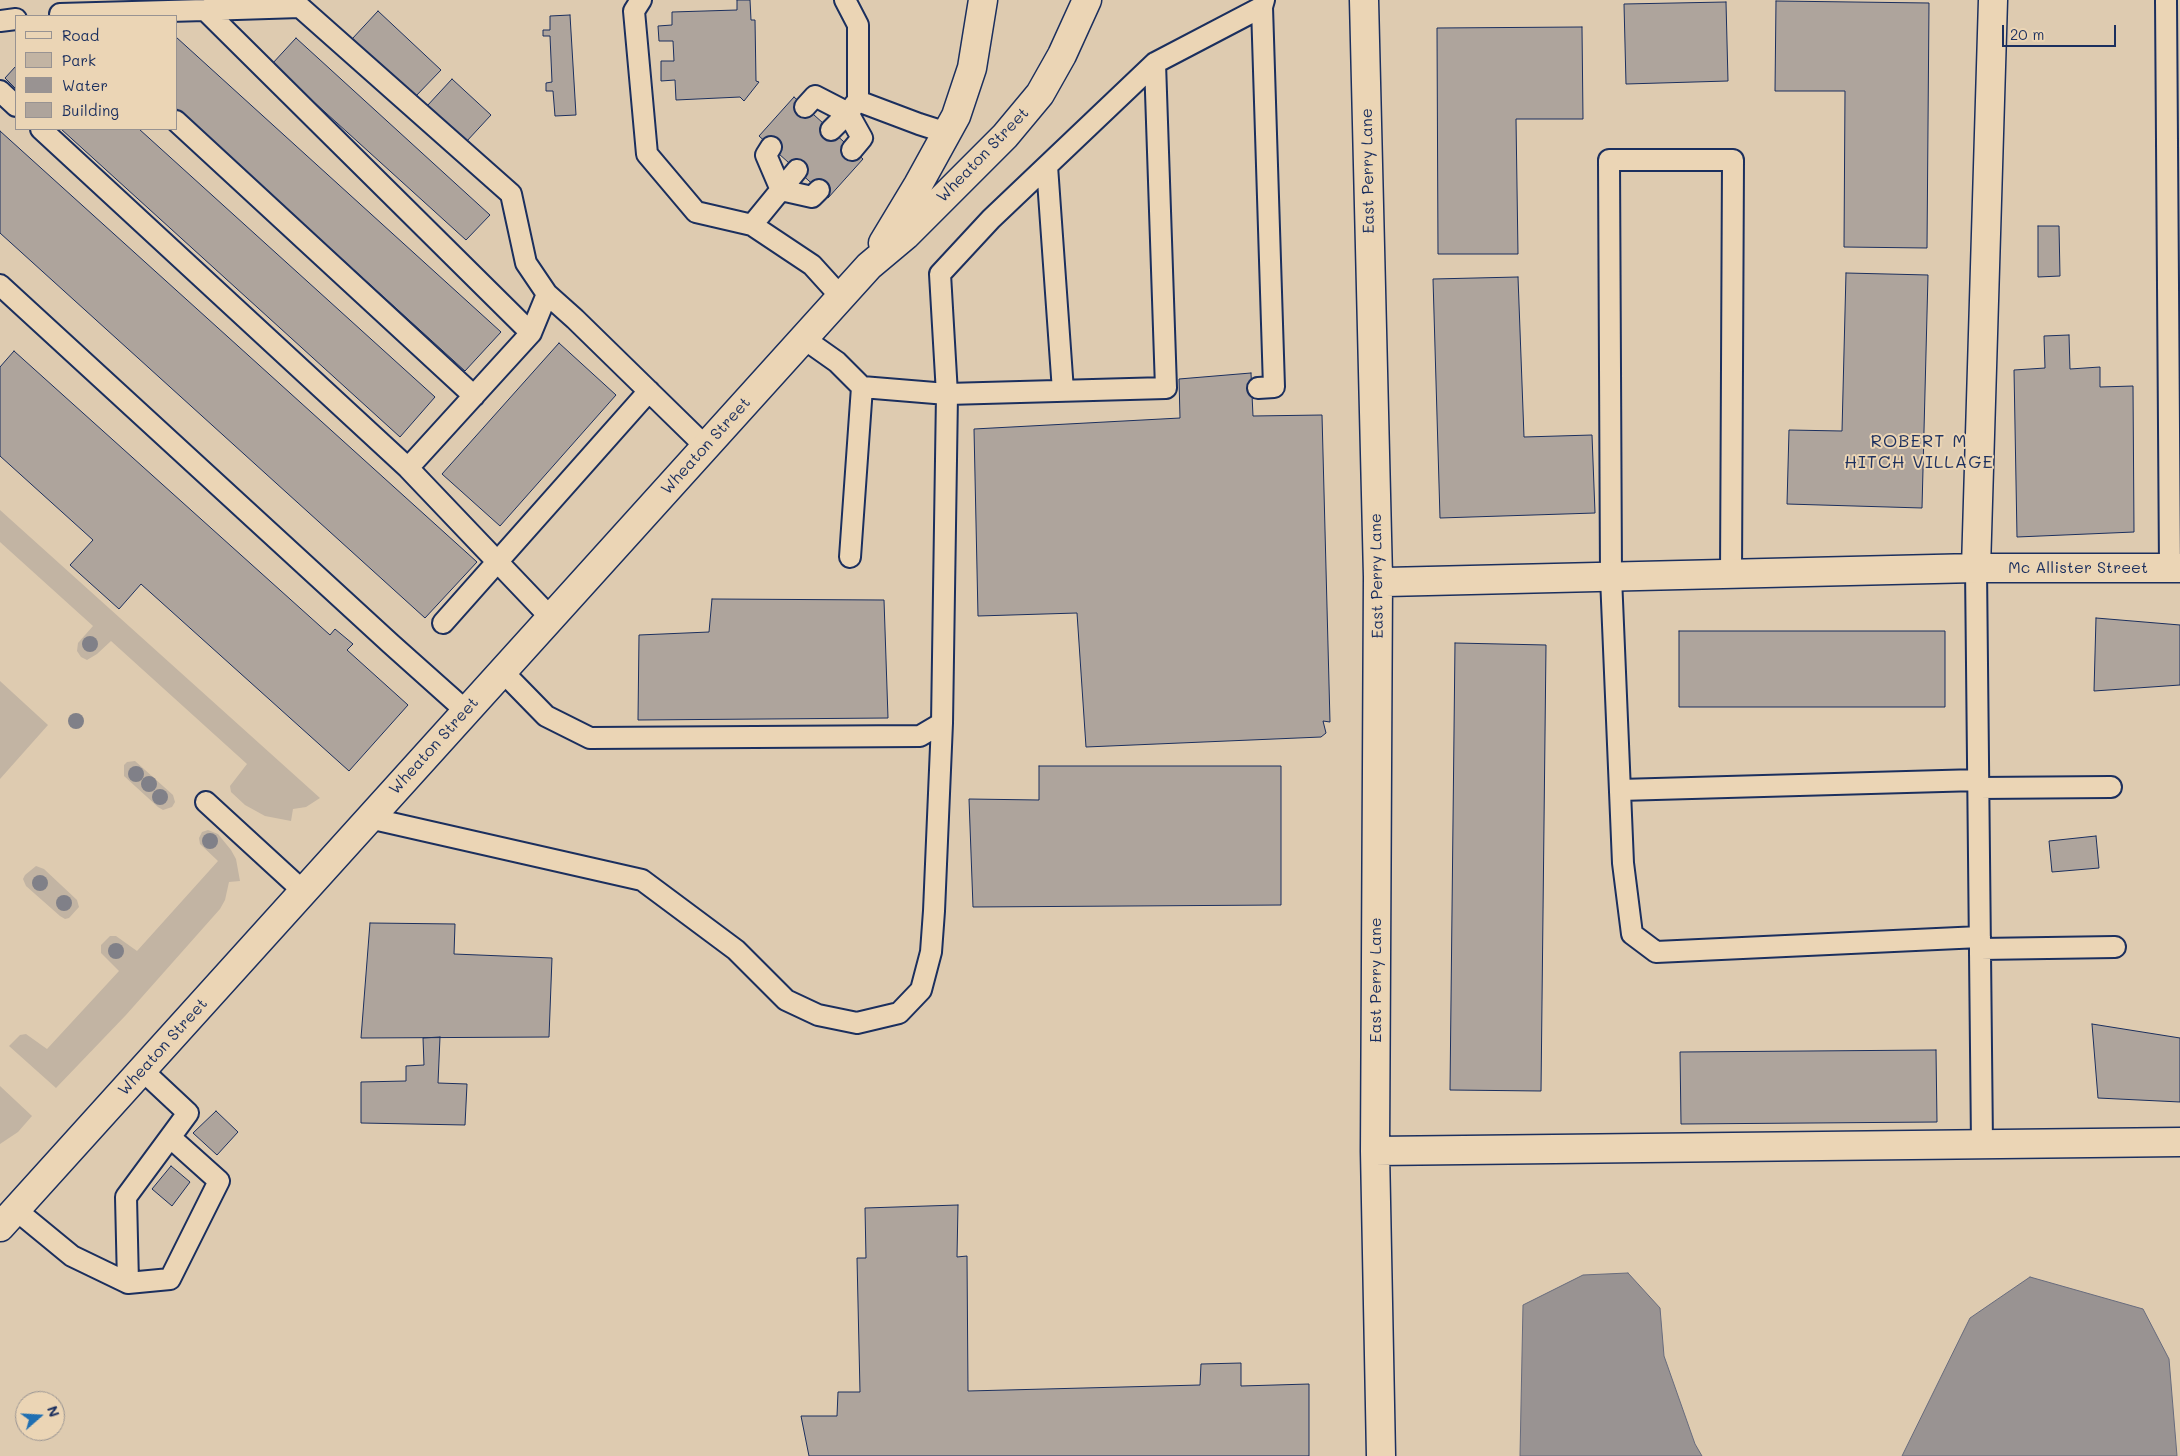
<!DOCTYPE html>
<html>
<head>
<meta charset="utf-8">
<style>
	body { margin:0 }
	#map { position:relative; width:2180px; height:1456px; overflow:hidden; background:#decbb0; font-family:Mali,sans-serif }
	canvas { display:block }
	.legend { position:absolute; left:15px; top:15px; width:162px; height:115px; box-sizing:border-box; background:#ebd5b5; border:1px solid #989392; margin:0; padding:6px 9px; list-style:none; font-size:15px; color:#1b2f5e }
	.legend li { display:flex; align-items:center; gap:10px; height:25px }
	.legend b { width:25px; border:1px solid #989392 }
	.north { position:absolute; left:15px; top:1391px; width:50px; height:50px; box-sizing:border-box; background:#ebd5b5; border:1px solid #989392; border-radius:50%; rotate:71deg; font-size:14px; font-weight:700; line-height:20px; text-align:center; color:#1b2f5e }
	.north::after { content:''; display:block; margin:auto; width:18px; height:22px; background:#1f6fb2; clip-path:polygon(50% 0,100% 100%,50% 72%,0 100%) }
	.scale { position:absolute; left:2002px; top:25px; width:114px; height:22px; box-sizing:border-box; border:2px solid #1b2f5e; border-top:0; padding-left:6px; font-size:15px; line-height:18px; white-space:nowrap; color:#1b2f5e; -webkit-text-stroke:4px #ebd5b5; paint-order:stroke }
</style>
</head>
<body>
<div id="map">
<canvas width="2180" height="1456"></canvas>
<ul class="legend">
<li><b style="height:6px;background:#ebd5b5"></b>Road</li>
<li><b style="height:14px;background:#c2b4a3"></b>Park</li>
<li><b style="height:14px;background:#999392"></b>Water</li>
<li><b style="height:14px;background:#aea49c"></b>Building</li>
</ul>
<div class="north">N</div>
<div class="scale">20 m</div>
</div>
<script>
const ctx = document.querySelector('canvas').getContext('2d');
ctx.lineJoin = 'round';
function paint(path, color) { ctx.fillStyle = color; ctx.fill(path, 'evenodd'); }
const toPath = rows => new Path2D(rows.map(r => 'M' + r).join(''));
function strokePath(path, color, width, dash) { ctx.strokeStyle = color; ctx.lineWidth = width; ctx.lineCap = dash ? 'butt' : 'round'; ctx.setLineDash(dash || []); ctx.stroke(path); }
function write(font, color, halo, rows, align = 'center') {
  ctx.font = font + ' Mali,sans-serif'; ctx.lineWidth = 4; ctx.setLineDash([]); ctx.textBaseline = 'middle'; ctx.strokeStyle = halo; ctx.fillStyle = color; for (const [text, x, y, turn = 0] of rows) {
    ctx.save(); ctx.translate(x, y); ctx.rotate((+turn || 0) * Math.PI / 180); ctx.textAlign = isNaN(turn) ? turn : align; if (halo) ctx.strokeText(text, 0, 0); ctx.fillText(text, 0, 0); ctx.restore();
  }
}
paint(toPath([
	[0,510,320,798,306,807,293,809,291,821,265,816,245,805,231,792,230,786,247,764,111,641,97,654,87,660,81,657,77,651,78,643,93,626,0,542],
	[0,681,48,725,0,779],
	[135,761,173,795,175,802,172,807,163,810,158,807,124,776,124,765,127,762],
	[208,830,218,834,231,850,236,859,240,881,229,882,225,900,220,909,126,1015,56,1088,9,1046,20,1035,26,1034,47,1049,119,971,101,953,101,945,110,936,116,936,137,951,218,861,200,844,199,838,202,832],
	[36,866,44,869,77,900,79,907,69,918,65,919,60,916,26,886,23,879,25,875],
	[0,1086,32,1116,18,1132,0,1144]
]), '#c2b4a3');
const water = toPath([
	[1628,1273,1660,1308,1664,1356,1695,1444,1702,1456,1520,1456,1523,1305,1583,1275,1628,1273],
	[2030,1277,2143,1309,2169,1359,2177,1456,1902,1456,1970,1318,2030,1277]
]);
paint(water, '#999392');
strokePath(water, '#676b7d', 1);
const building = toPath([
	[737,0,750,0,751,20,755,20,756,81,759,82,744,101,740,97,676,100,675,80,661,81,661,61,674,61,673,41,659,41,658,26,672,25,672,12,737,10,737,0],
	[1776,1,1929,3,1927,248,1844,247,1845,91,1775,91,1776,1],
	[1726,2,1728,81,1626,84,1624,4,1726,2],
	[378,11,441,70,414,98,352,39,378,11],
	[570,15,576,115,555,116,553,91,546,91,546,83,552,82,550,36,543,36,543,30,550,30,550,16,570,15],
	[1582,27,1583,119,1516,119,1518,254,1438,254,1437,28,1582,27],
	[176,37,501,332,465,371,176,108,176,37],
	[296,38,490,215,466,240,272,64,296,38],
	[16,66,16,89,5,78,16,66],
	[452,79,491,115,466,142,427,106,452,79],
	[794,97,863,159,828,198,759,136,794,97],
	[61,129,139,129,435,397,400,437,61,129],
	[0,131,477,562,425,618,0,233,0,131],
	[2038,226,2059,226,2060,276,2038,277,2038,226],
	[1846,273,1928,275,1922,508,1787,504,1789,430,1842,431,1846,273],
	[1518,277,1524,437,1592,435,1595,513,1440,518,1433,279,1518,277],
	[2069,335,2070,369,2100,367,2100,387,2133,386,2134,532,2017,537,2014,370,2045,368,2044,336,2069,335],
	[559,343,616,395,500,526,442,474,559,343],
	[14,351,330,635,335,629,353,644,347,650,408,705,349,771,141,584,119,609,70,565,93,540,0,456,0,367,14,351],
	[1251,373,1253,416,1322,415,1330,722,1323,721,1326,733,1321,737,1086,747,1077,613,978,616,974,429,1180,418,1179,379,1251,373],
	[712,599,884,600,888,718,638,720,639,635,709,632,712,599],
	[2096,618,2180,625,2180,685,2094,691,2096,618],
	[1679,631,1945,631,1945,707,1679,707,1679,631],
	[1455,643,1546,645,1541,1091,1450,1090,1455,643],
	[1039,766,1281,766,1281,905,973,907,969,799,1039,800,1039,766],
	[2096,836,2099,868,2052,872,2049,841,2096,836],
	[370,923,455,924,454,954,552,958,549,1037,361,1038,370,923],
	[2092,1024,2180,1038,2180,1102,2098,1098,2092,1024],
	[440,1037,438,1083,467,1084,465,1125,361,1123,361,1082,406,1081,406,1066,424,1065,423,1038,440,1037],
	[1936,1050,1937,1122,1681,1124,1680,1052,1936,1050],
	[216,1111,238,1132,217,1155,193,1133,216,1111],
	[171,1166,190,1182,172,1206,152,1189,171,1166],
	[958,1205,957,1257,967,1256,968,1391,1200,1385,1201,1364,1241,1363,1241,1386,1309,1384,1309,1456,809,1456,801,1416,837,1416,838,1392,860,1392,857,1258,866,1258,865,1208,958,1205]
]);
paint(building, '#aea49c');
strokePath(building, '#1b2f5e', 1);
const lane = toPath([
	[641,0,634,11,647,154,696,212,752,225,812,265,841,297],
	[845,0,858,25,858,101,919,124,947,133],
	[2166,0,2170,568],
	[205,10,300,7,511,194,526,263,547,294],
	[60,14,205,10,531,333],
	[0,21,16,19],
	[0,91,16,106],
	[805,107,815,96,848,113,831,130],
	[176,121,474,396],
	[41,129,408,468],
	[771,147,766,155,781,190,812,197,819,190],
	[852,150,862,138,848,113,855,104],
	[1047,166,1063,391],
	[752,225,797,170],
	[0,285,391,644,466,711],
	[803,338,837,362,862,387,947,394,1166,388,1155,63],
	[1258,388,1274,387,1262,7,1264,0],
	[850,557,862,387],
	[1976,568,1982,1144],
	[1731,574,1733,160,1609,160,1611,577,1623,863,1632,934,1656,952,1980,937],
	[551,618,408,468,531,333,547,294,575,319,706,447],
	[443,623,649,391],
	[503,672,546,716,590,738,920,736,942,723,947,394,940,274,991,219,1155,63,1262,7],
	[1978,788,2111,787],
	[1620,790,1978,780],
	[206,802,303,891],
	[369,818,642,880,736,950,786,1000,818,1015,857,1023,899,1013,921,990,931,952,934,911,942,723],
	[1980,949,2115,947],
	[16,1210,72,1256,128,1283,170,1279,219,1181,171,1138],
	[128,1283,126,1197,188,1113,142,1070]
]);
const street = toPath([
	[1364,0,1378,577,1375,1151,1381,1456],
	[1976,568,2180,568],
	[1378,577,1386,582,1976,568,1993,0],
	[1375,1151,2180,1142]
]);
const secondary = toPath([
	[883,243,918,185,956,116,972,68,983,0],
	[0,1227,869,266,906,235,1005,136,1040,94,1062,55,1087,0]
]);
strokePath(lane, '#1b2f5e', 24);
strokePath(street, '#1b2f5e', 31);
strokePath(secondary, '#1b2f5e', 31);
strokePath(lane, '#ebd5b5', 20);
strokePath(street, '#ebd5b5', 28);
strokePath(secondary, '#ebd5b5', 28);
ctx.fillStyle = '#808088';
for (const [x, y] of [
	[90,644],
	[76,721],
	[136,774],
	[149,784],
	[160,797],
	[210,841],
	[40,883],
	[64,903],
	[116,951]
]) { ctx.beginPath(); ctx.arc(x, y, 8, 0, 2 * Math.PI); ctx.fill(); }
write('16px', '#1b2f5e', '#ebd5b5', [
	["Wheaton Street",983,155,-46],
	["East Perry Lane",1368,171,-91],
	["Wheaton Street",706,446,-48],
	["Mc Allister Street",2078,568],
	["East Perry Lane",1377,576,-91],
	["Wheaton Street",434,746,-48],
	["East Perry Lane",1376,980,-90],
	["Wheaton Street",163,1047,-48]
]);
ctx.letterSpacing = '1px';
write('18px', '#1b2f5e', '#ebd5b5', [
	["ROBERT M",1919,441],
	["HITCH VILLAGE",1919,462]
]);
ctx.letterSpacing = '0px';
</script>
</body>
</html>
